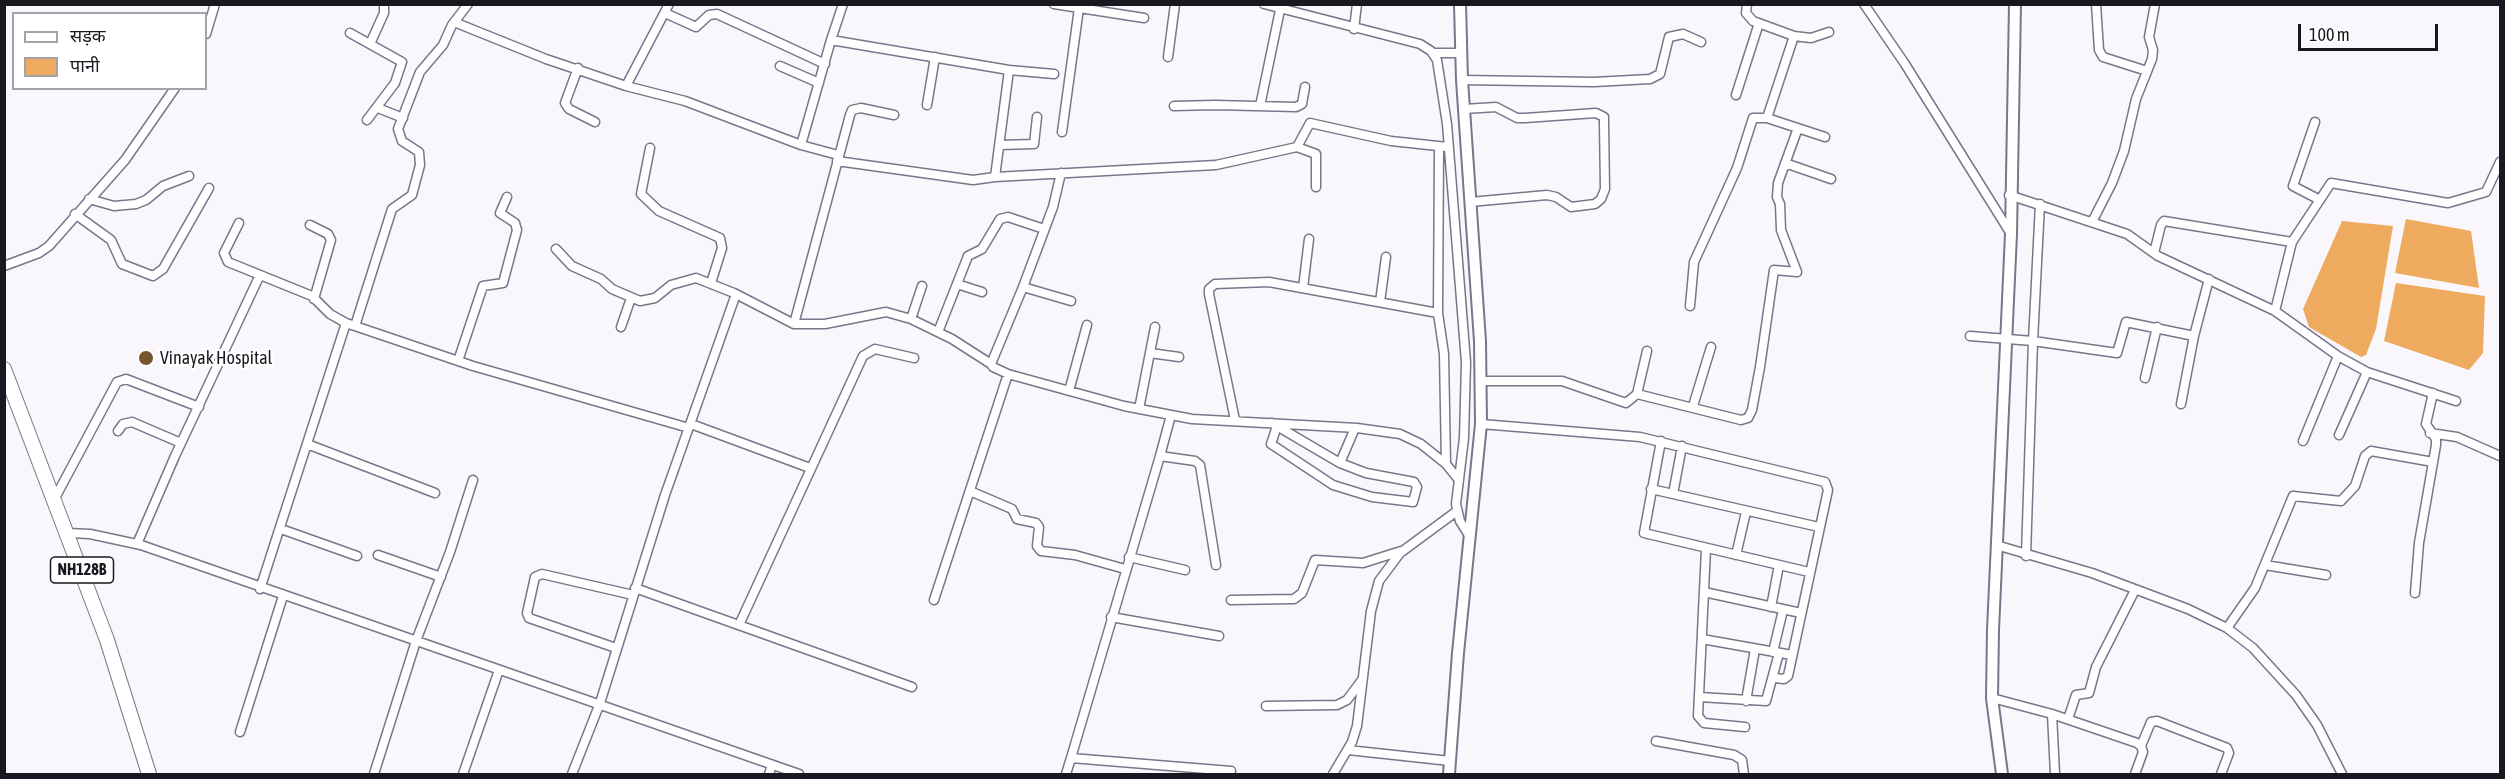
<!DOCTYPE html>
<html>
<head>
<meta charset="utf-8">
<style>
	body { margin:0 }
	#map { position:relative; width:2505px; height:779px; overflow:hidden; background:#f9f7fc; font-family:"Asap Condensed","Noto Sans Devanagari",sans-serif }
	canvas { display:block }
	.frame { position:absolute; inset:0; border:6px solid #1a1720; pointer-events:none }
	.legend { position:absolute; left:12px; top:12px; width:195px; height:78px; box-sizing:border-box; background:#fff; border:2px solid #a3a2a6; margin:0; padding:8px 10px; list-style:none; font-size:18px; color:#1a1720 }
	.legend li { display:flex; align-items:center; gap:12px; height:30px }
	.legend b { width:30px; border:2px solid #a3a2a6 }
	.scale { position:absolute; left:2298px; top:24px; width:140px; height:27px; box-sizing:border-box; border:3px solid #1a1720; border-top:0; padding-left:8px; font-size:18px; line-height:21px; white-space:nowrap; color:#1a1720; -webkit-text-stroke:4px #fff; paint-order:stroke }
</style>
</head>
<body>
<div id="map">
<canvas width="2505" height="779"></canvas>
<div class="frame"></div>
<ul class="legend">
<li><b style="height:8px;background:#fff"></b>सड़क</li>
<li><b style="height:16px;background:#eeab60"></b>पानी</li>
</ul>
<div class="scale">100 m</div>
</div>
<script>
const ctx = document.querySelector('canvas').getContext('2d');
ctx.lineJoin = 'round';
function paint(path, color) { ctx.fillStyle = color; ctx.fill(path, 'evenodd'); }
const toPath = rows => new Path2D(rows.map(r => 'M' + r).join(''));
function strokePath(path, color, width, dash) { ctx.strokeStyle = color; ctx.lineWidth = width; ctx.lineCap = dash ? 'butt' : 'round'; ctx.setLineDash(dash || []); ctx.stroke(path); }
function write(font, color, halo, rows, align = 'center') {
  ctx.font = font + ' "Asap Condensed",sans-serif'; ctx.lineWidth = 5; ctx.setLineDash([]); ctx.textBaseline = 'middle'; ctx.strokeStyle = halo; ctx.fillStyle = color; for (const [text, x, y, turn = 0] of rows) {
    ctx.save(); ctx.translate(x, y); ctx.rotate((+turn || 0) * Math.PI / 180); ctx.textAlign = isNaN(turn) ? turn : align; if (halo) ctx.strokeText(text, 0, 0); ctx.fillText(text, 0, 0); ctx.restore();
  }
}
paint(toPath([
	[2406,219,2471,231,2479,288,2395,273],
	[2342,221,2393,226,2376,329,2366,355,2361,357,2309,327,2303,309],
	[2396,283,2485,296,2483,353,2469,370,2384,341]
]), '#eeab60');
const minor = toPath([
	[1054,4,1144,18],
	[1264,4,1420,44,1431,51,1437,60,1447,124,1466,362,1464,438,1456,504,1460,521,1470,537],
	[1747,4,1746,13,1753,21,1794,36,1811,38,1829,32],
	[1864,4,1905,64,2011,234],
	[2096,4,2099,50,2103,57,2147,71],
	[665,13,696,27,709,15,717,14,825,64],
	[454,22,546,59,626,86,685,101,801,145],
	[1354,29,1357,4],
	[350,33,402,62,395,83,367,120],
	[206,34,215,4],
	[831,40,801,145,838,155],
	[370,44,384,13,384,4],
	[1433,53,1461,53],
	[1168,57,1175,4],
	[780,66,819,83],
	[578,68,565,103,569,109,595,122],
	[1009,70,1054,74],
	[1462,80,1594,82,1650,79,1660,74,1669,37,1683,34,1701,42],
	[626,86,669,4],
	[1736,95,1759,23],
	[927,105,935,57],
	[1174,106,1215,105,1296,107,1302,104,1305,87],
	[1260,106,1280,10],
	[378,108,403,118],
	[1464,109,1496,107,1517,118,1525,118,1596,113,1604,117,1604,122,1605,189,1601,199,1595,204,1571,207,1556,197,1547,195,1470,202],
	[1767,118,1825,137],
	[2315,122,2293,186,2320,200],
	[1062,132,1079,8],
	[999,145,1034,144,1037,117],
	[1297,147,1316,154,1316,187],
	[650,148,641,194,659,211,720,238,722,248,711,283],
	[837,161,973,180,995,177,1009,70,831,40,843,4],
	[1785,163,1831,179],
	[1061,173,1053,207,1023,287,991,364,993,367,1008,374,1124,406,1192,419,1357,428,1400,434,1421,444,1446,464],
	[995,177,1216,165,1297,147,1310,123,1391,141,1447,147],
	[2009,195,2127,234,2158,256,2275,311,2338,356,2367,372,2456,401],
	[89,199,114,206,136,204,146,200,163,186,189,176],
	[75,214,111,240,122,264,153,276,163,269,209,188],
	[2092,222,2112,183,2124,151,2136,99,2152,59,2153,50,2149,37,2155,4],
	[239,223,224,253,228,262,312,296,330,314,346,323,473,366,689,428],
	[310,225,328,234,331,240,314,299],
	[556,249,572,266,601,279,612,289,640,301,655,298,671,285,696,278,734,293,794,324,825,324,886,312,911,319,952,339,991,364],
	[2154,253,2161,225,2164,221,2292,242],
	[4,266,39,253,49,246,125,160,175,88],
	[957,284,982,292],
	[1023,287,1071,301],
	[1303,288,1309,239],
	[1380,302,1386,257],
	[1690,306,1694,262,1737,168,1753,118,1767,118,1794,36],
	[2275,311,2292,242,2331,183,2448,203,2486,192,2500,162],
	[1438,313,1439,147],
	[911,319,922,286],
	[794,324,850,115,852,110,861,108,894,115],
	[355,326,392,209,412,195,420,165,419,152,402,141,398,129,420,72,443,45,452,25,468,4],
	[621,327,631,298],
	[938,332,968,256,982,249,1000,219,1008,217,1044,229],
	[1970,336,2033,341,2040,204],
	[1150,353,1179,357],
	[458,361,483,286,503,283,517,230,515,223,500,213,507,197],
	[2145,378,2157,327],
	[1482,381,1562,381,1626,403,1637,394,1647,351],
	[1069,391,1087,325],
	[1637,394,1741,420,1748,418,1752,410,1760,367,1774,270,1797,272,1781,230,1780,204,1777,197,1778,183,1798,128],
	[2181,404,2194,336],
	[1693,406,1711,347],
	[1139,409,1155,327],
	[1235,420,1209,294,1209,289,1215,284,1269,282,1438,313,1444,354,1446,464,1459,480],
	[1272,423,1277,426,1316,449,1340,463,1366,473,1414,482,1417,487,1413,502,1372,497,1333,485,1271,444,1277,426],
	[691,424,810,468],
	[1481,424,1640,437,1825,482,1828,490,1788,676,1784,679,1774,678],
	[118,431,123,424,132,422,181,443],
	[2430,433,2457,437,2500,456],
	[2339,435,2367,372],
	[1661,441,1644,533,1809,572],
	[2303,441,2338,356],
	[307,444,435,493],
	[1160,456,1171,415],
	[1340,463,1355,428],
	[1651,489,1819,527],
	[970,491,1012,509,1017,519,1036,523,1039,527,1037,546,1041,551,1075,555,1125,569],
	[1673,494,1682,446],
	[55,498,117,382,126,379,199,407],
	[281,529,357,556],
	[68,533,90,534,141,545,799,774],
	[137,544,175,456,259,277],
	[1996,545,2092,573,2188,609,2227,628,2253,648,2296,695,2317,725,2342,774],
	[1706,549,1698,716,1704,723,1745,727],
	[378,555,441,577],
	[1736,555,1746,512],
	[2026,556,2033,341,2117,353,2126,322,2194,336,2209,279],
	[1129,557,1185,570],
	[2265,565,2326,575],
	[635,588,912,687],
	[260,589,346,323],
	[1704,592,1801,613],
	[2415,593,2419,543,2436,445,2436,439,2426,424,2433,393],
	[934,600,1008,374],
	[1231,600,1294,599,1302,593,1315,560,1363,563,1401,551],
	[1771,607,1779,565],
	[1111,617,1219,636],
	[739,625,863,356,875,349,914,358],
	[2227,628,2255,588,2293,496,2341,501,2355,486,2365,456,2371,451,2433,462],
	[1702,639,1792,655],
	[616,648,529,618,527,613,535,577,542,574,633,595],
	[1773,652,1783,610],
	[1699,697,1766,701,1779,653],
	[1992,698,2052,714,2137,743,2141,746,2143,752,2135,774],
	[1746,701,1755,649],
	[1266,706,1337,705,1347,700,1362,680],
	[2052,714,2055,774],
	[2068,719,2076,695,2089,693,2096,667,2135,590],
	[240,732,283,596],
	[1656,741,1734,755,1742,760,1744,774],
	[2141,746,2151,722,2157,721,2227,748,2229,753,2221,774],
	[1348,750,1450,761],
	[1071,758,1160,456,1195,461,1200,465,1216,565],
	[374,774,416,641,450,552,473,480],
	[463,774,499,670],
	[572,774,600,703,665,495,736,294],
	[769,774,772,765],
	[1066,774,1071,758,1231,771],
	[1333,774,1352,742,1357,726,1371,611,1379,581,1400,553,1457,511]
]);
const tertiary = toPath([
	[1449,774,1458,653,1481,424,1480,341,1462,80,1460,4],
	[2002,774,1992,698,1993,630,2011,234,2015,4]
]);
const trunk = toPath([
	[4,369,107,640,149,774]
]);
strokePath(minor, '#7c748b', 11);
strokePath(tertiary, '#7c748b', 14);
strokePath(trunk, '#7c748b', 16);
strokePath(minor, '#fff', 8);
strokePath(tertiary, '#fff', 10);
strokePath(trunk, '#fff', 14);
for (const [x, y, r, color] of [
	[146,358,8,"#77542c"]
]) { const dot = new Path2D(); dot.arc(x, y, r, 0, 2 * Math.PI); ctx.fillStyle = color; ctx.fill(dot); strokePath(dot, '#fff', 2); }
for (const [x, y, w] of [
	[82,570,63]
]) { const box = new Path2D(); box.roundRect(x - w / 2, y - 13, w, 26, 4.5); ctx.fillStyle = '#fff'; ctx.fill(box); strokePath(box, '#1a1720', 1.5); }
write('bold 16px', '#1a1720', null, [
	["NH128B",82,570]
]);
write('18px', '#1a1720', '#fff', [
	["Vinayak Hospital",160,358]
], 'left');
</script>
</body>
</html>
